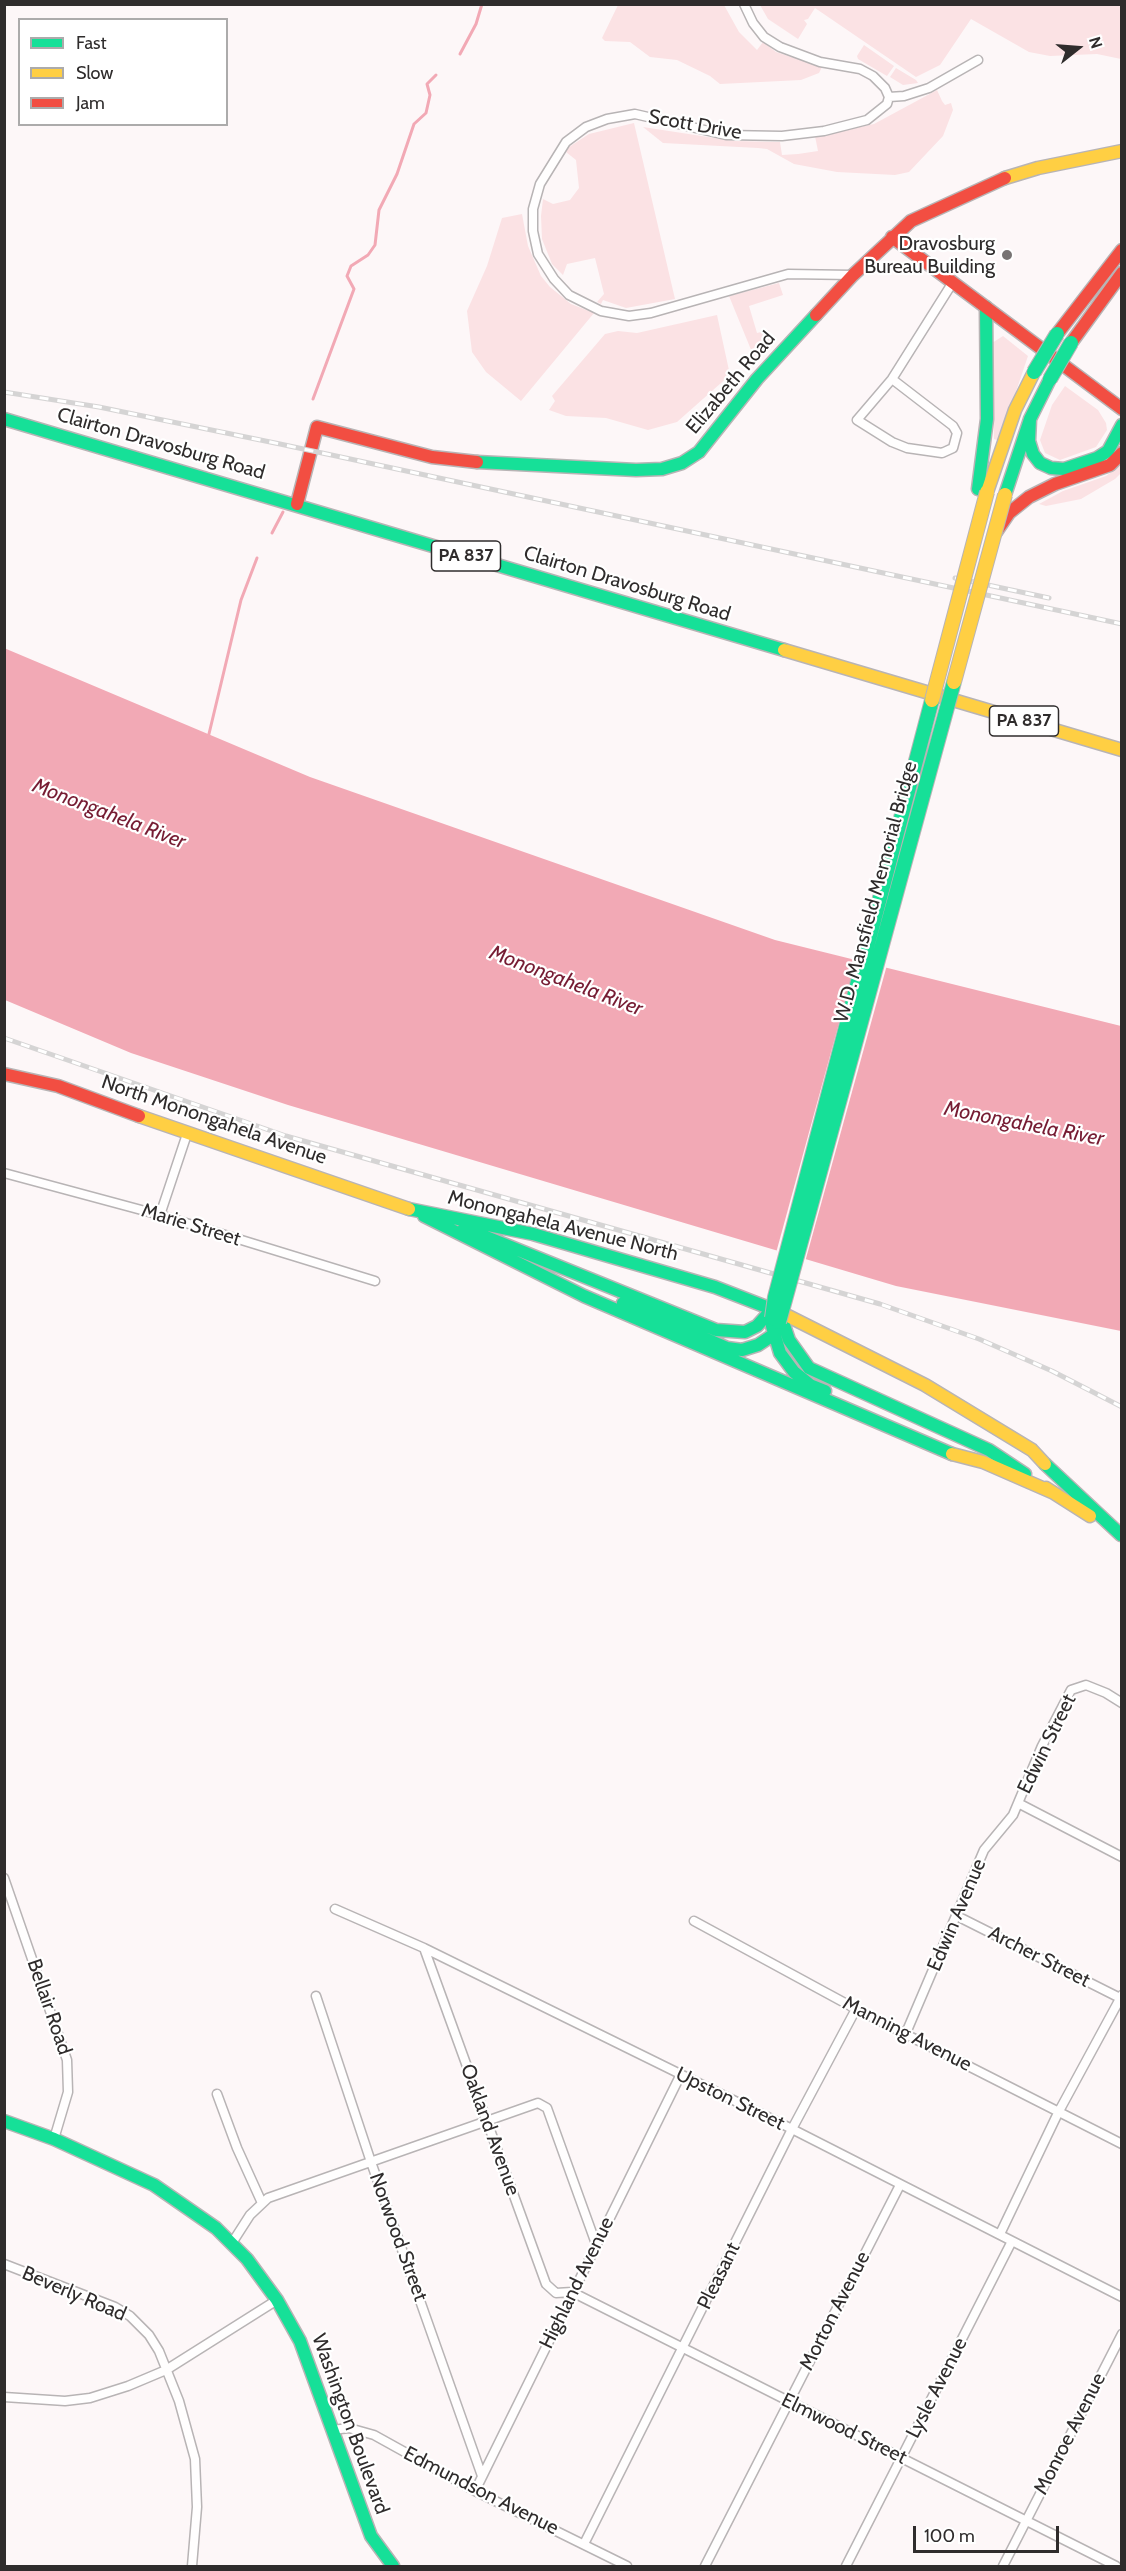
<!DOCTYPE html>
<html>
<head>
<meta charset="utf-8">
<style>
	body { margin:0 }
	#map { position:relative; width:1126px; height:2571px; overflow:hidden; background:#fdf7f8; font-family:Cabin,sans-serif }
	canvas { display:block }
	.frame { position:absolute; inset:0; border:6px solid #2f2c2c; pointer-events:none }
	.legend { position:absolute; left:18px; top:18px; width:210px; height:108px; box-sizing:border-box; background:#fff; border:2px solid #acabab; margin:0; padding:8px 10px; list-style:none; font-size:18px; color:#2f2c2c }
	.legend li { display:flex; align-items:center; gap:12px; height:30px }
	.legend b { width:30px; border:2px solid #acabab }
	.north { position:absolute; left:1048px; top:18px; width:60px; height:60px; -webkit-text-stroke:4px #fff; paint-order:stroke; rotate:73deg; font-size:16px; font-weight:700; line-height:24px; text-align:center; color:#2f2c2c }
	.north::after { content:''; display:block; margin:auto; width:21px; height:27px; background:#2f2c2c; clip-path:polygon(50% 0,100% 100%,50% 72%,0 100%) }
	.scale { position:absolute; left:913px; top:2526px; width:146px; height:27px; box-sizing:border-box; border:3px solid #2f2c2c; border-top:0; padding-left:8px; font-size:18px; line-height:21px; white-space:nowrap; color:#2f2c2c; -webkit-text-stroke:4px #fff; paint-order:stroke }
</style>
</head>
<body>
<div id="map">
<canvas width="1126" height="2571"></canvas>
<div class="frame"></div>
<ul class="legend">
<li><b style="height:8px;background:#16e098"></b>Fast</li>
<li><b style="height:8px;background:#ffcf43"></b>Slow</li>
<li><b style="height:8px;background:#f24e42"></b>Jam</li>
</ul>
<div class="north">N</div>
<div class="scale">100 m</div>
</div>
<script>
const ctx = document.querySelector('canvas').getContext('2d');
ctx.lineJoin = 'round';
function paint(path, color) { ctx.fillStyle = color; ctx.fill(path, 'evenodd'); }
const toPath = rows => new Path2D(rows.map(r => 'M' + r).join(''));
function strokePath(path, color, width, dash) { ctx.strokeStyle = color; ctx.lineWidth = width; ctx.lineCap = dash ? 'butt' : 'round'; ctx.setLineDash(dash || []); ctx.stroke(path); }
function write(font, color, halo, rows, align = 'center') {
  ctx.font = font + ' Cabin,sans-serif'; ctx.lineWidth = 4.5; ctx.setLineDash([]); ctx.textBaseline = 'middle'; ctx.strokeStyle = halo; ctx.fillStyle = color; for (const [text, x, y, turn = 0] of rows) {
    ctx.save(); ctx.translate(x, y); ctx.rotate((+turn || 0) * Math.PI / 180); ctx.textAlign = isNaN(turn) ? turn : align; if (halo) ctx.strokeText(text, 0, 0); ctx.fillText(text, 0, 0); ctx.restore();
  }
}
paint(toPath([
	[618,5,724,5,739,32,757,50,763,42,776,52,822,67,819,73,801,80,720,84,710,76,677,60,650,57,630,42,605,41,602,38],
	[760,5,1121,5,1121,59,1097,54,1050,56,1029,52,971,19,940,65,916,77,815,8,808,19,804,20,807,24,798,39,768,19],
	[864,45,894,66,887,76,858,59,857,56],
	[896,68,916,80,918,83,903,85,890,77],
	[937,90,942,101,945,105,951,103,953,110,943,136,909,172,895,175,837,172,794,164,767,149,758,148,663,143,643,127,734,141,780,142,782,155,798,154,818,151,815,136,874,124],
	[634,123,675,299,626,308,603,300,601,304,597,302,604,294,595,258,567,264,563,275,552,264,542,239,541,216,543,199,553,204,570,200,579,188,576,160,566,152,569,147,589,134],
	[522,214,528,246,541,276,550,287,571,304,594,313,521,401,486,372,472,352,467,311,487,266,502,218],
	[779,283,783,295,749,306,757,333,769,330,771,339,754,357,729,296],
	[717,315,730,375,677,422,648,430,606,418,566,416,549,410,555,401,552,396,605,334,618,331,637,333],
	[1003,336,1028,356,1001,436,997,440,994,439,992,343],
	[1065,386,1098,410,1106,423,1107,430,1096,447,1060,460,1045,453,1040,440,1052,405],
	[1121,465,1121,473,1115,479,1081,499,1046,506,1039,504,1063,491,1106,476]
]), '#fbe2e4');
paint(toPath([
	[4,648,310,777,775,940,1121,1026,1121,1331,896,1286,288,1105,131,1053,5,1000]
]), '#f2a9b5');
paint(toPath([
	[857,957,887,965,805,1262,776,1253]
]), '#fdf7f8');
strokePath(toPath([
	[460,54,476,24,482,4],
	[313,399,354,289,347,276,351,266,368,255,375,245,379,210,397,174,414,124,426,113,430,95,427,84,436,75],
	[272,533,283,512],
	[208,738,241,600,257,558]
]), '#f2a9b5', 3);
const street = toPath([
	[744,4,753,23,764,37,780,47,820,62,860,69,873,76,885,88,889,97,887,104,867,120,824,131,782,136,726,135,635,114,607,119,586,127,566,142,540,184,533,209,533,231,538,254,554,279,569,295,601,311,629,316,651,313,788,274,853,275],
	[889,97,904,96,929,88,978,60],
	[892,379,953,426,957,433,953,448,942,453,907,448,892,442,857,420,892,379,953,282],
	[4,1173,160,1215,375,1281],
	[160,1215,187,1134],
	[1018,1803,1122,1857],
	[4,1878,67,2060,68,2092,54,2139],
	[335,1909,424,1948,792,2129,1122,2297],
	[957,1916,1122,1999],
	[694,1921,856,2009,1122,2144],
	[424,1948,546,2284,556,2293,572,2292,1116,2566],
	[316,1996,371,2162,482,2476],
	[906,2033,984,1850,1013,1815,1042,1746,1071,1690,1086,1685,1106,1693,1122,1703],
	[217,2094,237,2148,262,2203],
	[1000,2234,1058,2113,1122,1995],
	[232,2243,250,2215,268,2198,538,2103,547,2108,596,2244],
	[4,2264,115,2307,130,2316,149,2335,159,2351,179,2401,195,2459,197,2507,192,2566],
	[4,2397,65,2401,90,2398,128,2386,166,2370,277,2300],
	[332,2430,349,2428,374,2435,475,2491,627,2566],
	[475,2491,680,2076],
	[584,2544,792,2129,856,2009],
	[705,2566,900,2185],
	[846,2566,1012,2241],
	[1003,2566,1122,2334]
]);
const fast = toPath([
	[4,419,784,650],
	[1030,419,1029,441,1033,454,1040,463,1051,468,1064,469,1097,458,1108,451,1122,425],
	[477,462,636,470,662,469,682,463,699,452,757,379,816,315],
	[978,489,987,419,986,307],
	[1005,495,1030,419,1050,379],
	[409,1209,533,1234,715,1287,782,1313],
	[424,1216,584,1296,952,1454],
	[464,1228,716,1330,745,1332,757,1326,766,1316],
	[623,1303,727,1348,742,1350,758,1345,773,1335,779,1322],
	[784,1325,789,1340,809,1368,989,1450,1025,1474],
	[772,1326,780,1353,794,1372,810,1385,825,1391],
	[1045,1464,1121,1535],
	[4,2121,54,2139,154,2185,216,2228,247,2259,277,2300,300,2341,371,2536,393,2566]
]);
const slow = toPath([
	[1005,178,1038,168,1122,151],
	[987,492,1015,410,1034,372],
	[784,650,1122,750],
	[139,1116,409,1209],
	[782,1313,925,1385,1032,1450,1045,1464],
	[952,1454,983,1462,1054,1493],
	[1046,1488,1090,1516]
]);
const jam = toPath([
	[892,237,1122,409],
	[816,315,853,275,911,221,1005,178],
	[1057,334,1122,250],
	[1071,343,1122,273],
	[297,504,317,427,432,457,477,462],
	[996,532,1009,513,1029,497,1055,484,1110,465,1122,453],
	[4,1074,58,1086,139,1116]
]);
strokePath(street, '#b8b4b5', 11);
strokePath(fast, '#b8b4b5', 15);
strokePath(slow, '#b8b4b5', 15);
strokePath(jam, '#b8b4b5', 15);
strokePath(street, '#fffefe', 8);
strokePath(fast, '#16e098', 12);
strokePath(slow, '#ffcf43', 12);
strokePath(jam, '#f24e42', 12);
const rail = toPath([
	[4,392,99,407,280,444,1122,624],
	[955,578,1049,598],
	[4,1038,286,1136,880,1304,979,1339,1052,1371,1122,1407]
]);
strokePath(rail, '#d5d4d4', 5);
strokePath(rail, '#fff', 3, [9]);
const fastBridge = toPath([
	[1034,372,1057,334],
	[1050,379,1071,343],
	[772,1318,775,1297,932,700],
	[779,1322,954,682]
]);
const slowBridge = toPath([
	[954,682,1005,495],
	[932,700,987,492]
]);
strokePath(fastBridge, '#b8b4b5', 16, []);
strokePath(slowBridge, '#b8b4b5', 16, []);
strokePath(fastBridge, '#16e098', 14);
strokePath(slowBridge, '#ffcf43', 14);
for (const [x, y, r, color] of [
	[1007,255,6,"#777373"]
]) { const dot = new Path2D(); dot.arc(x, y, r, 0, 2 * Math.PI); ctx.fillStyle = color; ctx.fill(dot); strokePath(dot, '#fff', 2); }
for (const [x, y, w] of [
	[466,556,69],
	[1024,721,69]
]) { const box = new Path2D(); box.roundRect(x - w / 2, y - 15, w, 30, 4.5); ctx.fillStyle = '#fff'; ctx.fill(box); strokePath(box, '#2f2c2c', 1.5); }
write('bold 18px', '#2f2c2c', null, [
	["PA 837",466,556],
	["PA 837",1024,721]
]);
write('20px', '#2f2c2c', '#fff', [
	["Scott Drive",695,125,10],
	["Elizabeth Road",731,383,-50],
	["Clairton Dravosburg Road",161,444,16],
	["Clairton Dravosburg Road",627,584,17],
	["W.D. Mansfield Memorial Bridge",876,892,-75],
	["North Monongahela Avenue",214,1120,19],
	["Marie Street",191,1225,17],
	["Monongahela Avenue North",563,1226,14],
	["Edwin Street",1047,1744,-64],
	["Edwin Avenue",957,1915,-67],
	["Archer Street",1039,1957,27],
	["Bellair Road",49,2007,71],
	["Manning Avenue",907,2034,27],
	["Upston Street",730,2099,26],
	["Oakland Avenue",490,2130,70],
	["Norwood Street",398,2237,70],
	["Pleasant",719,2276,-64],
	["Highland Avenue",577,2283,-64],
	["Beverly Road",74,2294,23],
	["Morton Avenue",835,2311,-63],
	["Lysle Avenue",937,2388,-63],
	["Washington Boulevard",350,2424,70],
	["Elmwood Street",844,2429,26],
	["Monroe Avenue",1070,2434,-63],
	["Edmundson Avenue",481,2491,27]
]);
write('20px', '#2f2c2c', '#fff', [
	["Dravosburg",995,244],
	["Bureau Building",995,267]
], 'right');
write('italic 21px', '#761c33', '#fff', [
	["Monongahela River",109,814,21],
	["Monongahela River",566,981,21],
	["Monongahela River",1024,1124,11]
]);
</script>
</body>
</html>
